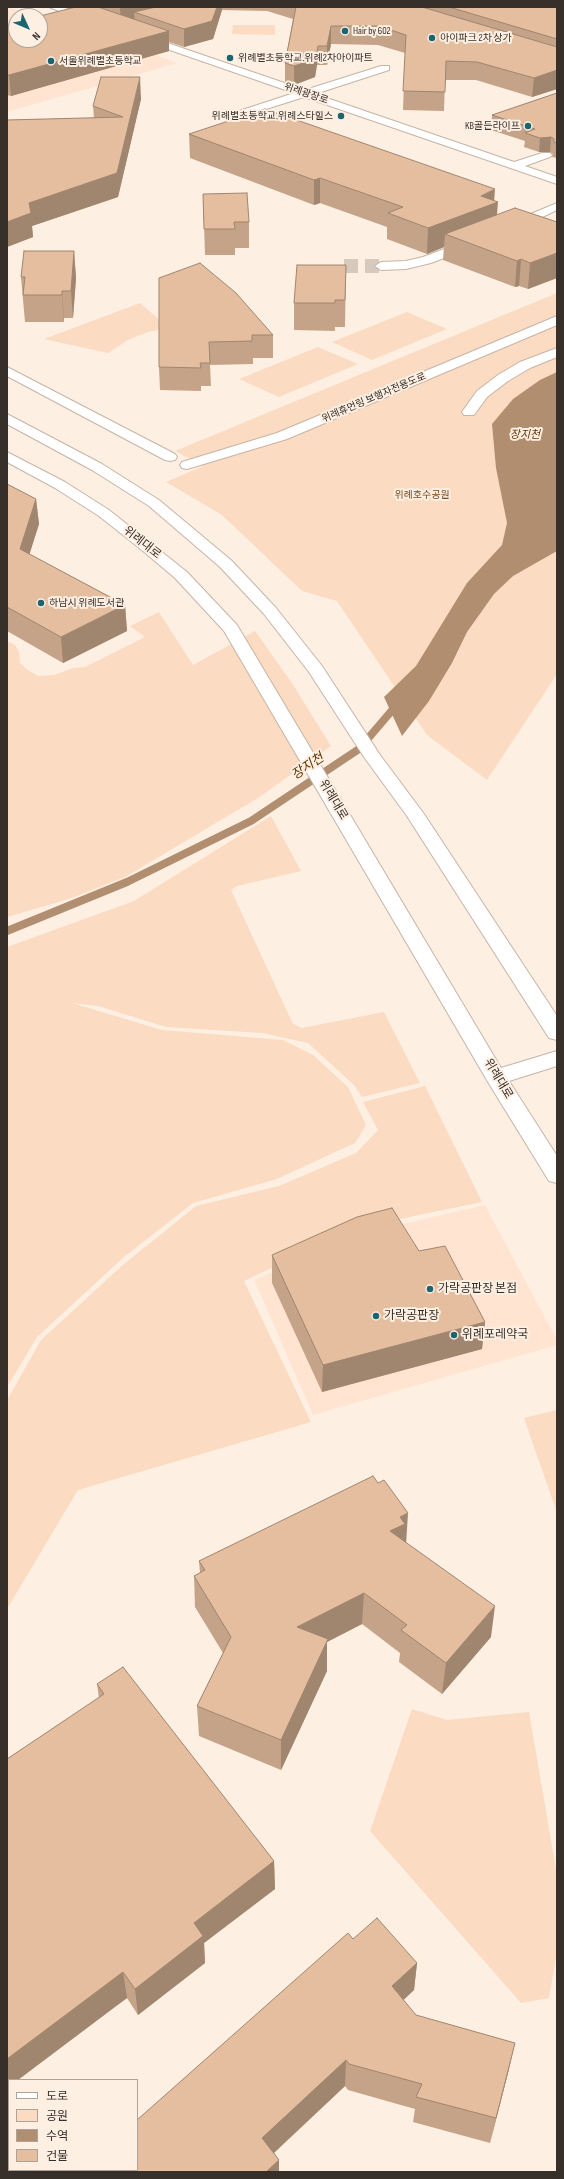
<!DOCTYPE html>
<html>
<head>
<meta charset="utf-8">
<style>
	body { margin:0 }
	#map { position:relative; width:564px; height:2179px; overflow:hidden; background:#feefe3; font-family:"Sofia Sans Condensed","Noto Sans KR",sans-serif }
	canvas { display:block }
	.frame { position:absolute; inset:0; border:8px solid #362f2a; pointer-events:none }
	.legend { position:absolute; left:8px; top:2079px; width:130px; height:92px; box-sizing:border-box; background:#feefe3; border:1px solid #aea299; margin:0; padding:5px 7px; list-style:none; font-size:12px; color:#362f2a }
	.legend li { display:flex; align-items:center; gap:8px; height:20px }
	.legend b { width:20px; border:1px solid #aea299 }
	.north { position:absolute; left:8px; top:8px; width:40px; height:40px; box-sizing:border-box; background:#feefe3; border:1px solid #aea299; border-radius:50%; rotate:134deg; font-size:11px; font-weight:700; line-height:16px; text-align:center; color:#362f2a }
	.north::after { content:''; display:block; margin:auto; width:14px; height:18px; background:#1b6571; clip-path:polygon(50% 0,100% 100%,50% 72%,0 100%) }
</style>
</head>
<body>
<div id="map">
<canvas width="564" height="2179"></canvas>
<div class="frame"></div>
<ul class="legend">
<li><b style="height:5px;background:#fff"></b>도로</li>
<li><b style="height:11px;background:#fbdbc1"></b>공원</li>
<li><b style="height:11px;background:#b28e70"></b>수역</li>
<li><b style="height:11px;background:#e4be9f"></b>건물</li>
</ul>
<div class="north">N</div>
</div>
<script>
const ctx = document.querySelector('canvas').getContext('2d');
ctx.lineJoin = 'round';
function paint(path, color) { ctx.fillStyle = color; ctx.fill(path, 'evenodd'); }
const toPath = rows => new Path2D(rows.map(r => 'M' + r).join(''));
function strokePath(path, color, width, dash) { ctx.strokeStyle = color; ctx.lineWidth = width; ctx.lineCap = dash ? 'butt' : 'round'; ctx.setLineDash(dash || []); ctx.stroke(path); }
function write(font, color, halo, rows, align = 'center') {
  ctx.font = font + ' "Sofia Sans Condensed","Noto Sans KR",sans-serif'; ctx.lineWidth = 4; ctx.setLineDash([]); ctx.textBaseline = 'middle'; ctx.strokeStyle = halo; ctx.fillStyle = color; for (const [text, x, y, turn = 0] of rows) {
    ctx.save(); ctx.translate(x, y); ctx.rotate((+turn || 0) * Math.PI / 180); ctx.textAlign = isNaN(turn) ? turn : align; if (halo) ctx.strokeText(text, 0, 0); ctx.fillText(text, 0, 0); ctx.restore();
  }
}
paint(toPath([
	[7,7,38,16,16,16,16,40,40,40,74,27,178,63,7,112],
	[485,1205,557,1340,557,1345,313,1415,254,1280,355,1235]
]), '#ffe5d1');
paint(toPath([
	[233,25,275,25,275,35,232,34],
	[557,293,557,674,487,780,427,735,337,601,302,591,222,515,166,482,203,466,175,451],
	[140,303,169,328,148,332,128,340,108,353,44,339],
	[407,312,447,329,372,360,332,342],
	[318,347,358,364,279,397,239,379],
	[159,612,193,665,255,631,292,683,331,746,258,798,125,877,69,899,7,917,7,641,15,645,19,652,20,663,28,670,38,676,54,675,73,668,85,667,145,637,130,626],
	[271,816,301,871,237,886,231,890,293,1024,302,1028,384,1012,420,1083,362,1097,354,1085,308,1043,262,1033,166,1027,98,1006,72,1003,162,1030,283,1040,313,1055,348,1087,366,1125,355,1143,277,1179,193,1203,124,1257,37,1337,7,1387,7,947,134,901],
	[425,1086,482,1202,356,1228,244,1281,311,1422,78,1490,7,1609,7,1400,41,1340,124,1264,196,1206,279,1186,356,1153,378,1130,363,1102],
	[557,1410,557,1513,524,1418],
	[412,1709,447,1720,529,1712,557,1875,557,1952,549,1998,521,2003,370,1831]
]), '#fbdbc1');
paint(toPath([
	[557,372,557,551,513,576,494,594,467,632,452,663,429,701,402,736,384,697,416,666,467,583,502,545,507,523,496,468,492,424,513,399,540,380]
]), '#b28e70');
strokePath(toPath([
	[7,931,127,882,251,821,359,749,400,701]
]), '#b28e70', 8);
strokePath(toPath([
	[344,266,381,266]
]), '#d6c9be', 14, [14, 7]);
const minor = toPath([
	[49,7,63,7,96,20,94,22,88,22,49,7],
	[141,34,305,90,381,66,389,66,389,70,315,94,514,162,542,153,550,153,552,155,550,157,525,166,557,177,557,184,304,97,241,117,233,117,232,115,233,113,294,93,138,39,136,37,141,34],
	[557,203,557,210,515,230,511,231,505,227,507,224,557,203],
	[471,239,475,240,477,243,475,246,431,263,406,269,381,270,375,266,381,262,406,261,423,257,471,239],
	[557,316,557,325,287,439,187,469,182,468,180,465,182,462,277,433,557,316],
	[557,348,557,357,530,368,508,381,487,397,474,415,464,415,462,412,477,391,498,375,520,362,557,348],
	[7,367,175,454,177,457,175,460,170,461,165,460,7,376,7,367]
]);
const major = toPath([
	[7,414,102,464,159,500,232,561,276,608,322,666,380,755,424,814,557,1016,557,1040,549,1038,407,816,364,757,309,672,264,614,220,567,149,506,92,470,7,424,7,414],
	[7,452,65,482,109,510,187,572,237,625,501,1068,557,1051,557,1066,509,1081,557,1156,557,1183,549,1181,488,1082,224,631,175,578,143,551,99,516,55,488,7,462,7,452]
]);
strokePath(minor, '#c6b4a5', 2);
strokePath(major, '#c6b4a5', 2);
paint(minor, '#fff');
paint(major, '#fff');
paint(toPath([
	[100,7,557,7,557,89,532,97,476,80,445,80,444,111,403,110,405,53,378,45,331,44,327,65,317,65,315,77,294,85,285,82,285,63,293,19,267,11,222,10,213,39,184,47,169,42,169,51,11,96,7,95,7,25,103,9,103,8],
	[557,93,557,158,552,157,553,154,550,152,539,152,524,147,525,141,491,130,492,115],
	[141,99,118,197,32,226,33,237,7,247,7,120,94,118,93,106],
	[189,134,494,200,497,214,557,222,557,278,528,289,519,286,515,287,443,260,444,247,427,254,387,239,387,227,320,203,314,205,190,158],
	[203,194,249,222,249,248,235,248,235,255,205,255],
	[74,251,76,278,73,318,64,318,64,322,25,322,21,277],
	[346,265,345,327,335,327,335,331,294,330,294,303],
	[159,278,273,335,273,358,253,358,253,364,210,365,211,386,201,386,201,391,160,390,159,367],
	[7,484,36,499,39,524,29,554,125,605,127,631,63,663,7,631],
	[419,1251,485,1322,482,1349,322,1392,272,1283,272,1255],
	[406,1543,491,1637,442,1694,399,1662,400,1653,362,1624,327,1642,327,1671,281,1770,199,1736,197,1706,223,1653,195,1607,194,1576,200,1573,199,1561],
	[97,1684,274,1861,275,1889,204,1943,205,1963,138,2015,127,1998,9,2080,9,2112,7,2114,7,1759,99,1698],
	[353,1939,417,1963,414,1990,403,2000,416,2015,509,2069,490,2143,413,2122,415,2109,348,2090,345,2086,274,2153,279,2160,279,2172,87,2172,86,2170,137,2170]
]), '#c4a389');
paint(toPath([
	[122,7,180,7,134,12,135,22,121,25,120,8],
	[217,7,222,7,222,10,213,39,184,47,184,29],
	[331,26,331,44,327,65,327,46],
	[169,31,169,51,11,96,9,75],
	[318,46,317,65,315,77,294,85,294,66],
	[557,70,557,89,532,97,534,78],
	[140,77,141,99,118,197,32,226,33,237,7,247,7,222,29,203,117,173],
	[551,137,550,152,539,152,540,138],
	[320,178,320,203,314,205,314,180],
	[495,189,494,203,498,202,496,227,445,234,444,247,427,254,428,228,481,196],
	[74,251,76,278,73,318,71,291],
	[557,253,557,278,528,289,530,263],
	[521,259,519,286,515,287,517,261],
	[62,291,64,318,64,322,62,295],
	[36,499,39,524,23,575,20,549],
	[125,605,127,631,63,663,61,637],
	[485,1322,482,1349,322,1392,323,1365],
	[408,1513,406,1545,390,1531,400,1517],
	[364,1593,362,1624,327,1642,327,1671,281,1770,281,1740,297,1627],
	[495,1606,491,1637,442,1694,446,1663],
	[274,1861,275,1889,204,1943,205,1963,138,2015,135,1989,194,1923],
	[417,1963,414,1990,390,2013,392,1986],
	[123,1972,127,1998,18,2080,9,2080,9,2112,7,2114,7,2059],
	[515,2043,509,2069,490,2143,496,2118],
	[346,2060,345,2086,263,2163,262,2138],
	[279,2160,279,2172,266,2172]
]), '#a0856f');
const building = toPath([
	[76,7,98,7,169,31,9,75,7,75,7,25,16,23,16,40,40,40,40,16,76,7],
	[156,7,217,7,212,21,184,29,134,12,156,7],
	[296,7,422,7,557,47,557,70,534,78,477,62,446,61,445,92,403,91,406,35,378,26,331,26,327,46,318,46,316,59,294,66,285,63,296,7],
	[449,7,557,7,557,39,449,7],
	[101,77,140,77,117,173,29,203,31,213,7,222,7,120,123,117,93,106,101,77],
	[557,93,557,143,554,142,554,139,551,137,540,138,525,133,535,129,492,115,557,93],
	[265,109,495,189,481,196,498,202,428,228,388,213,403,207,320,178,314,180,189,134,265,109],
	[247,193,249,222,234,222,235,229,204,229,203,194,247,193],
	[515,208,557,222,557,253,530,263,521,259,517,261,445,234,515,208],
	[24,251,74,251,71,291,62,291,62,295,23,295,25,277,21,277,24,251],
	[200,263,236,293,273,335,252,335,252,341,209,342,210,363,200,363,201,368,159,367,159,278,200,263],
	[297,265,346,265,345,300,335,300,335,303,294,303,297,265],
	[7,484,36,499,20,549,125,605,61,637,7,607,7,484],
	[392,1208,419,1251,445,1246,485,1322,323,1365,272,1255,357,1217,392,1208],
	[373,1476,378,1483,384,1480,408,1513,400,1517,405,1524,390,1531,495,1606,446,1663,401,1630,407,1625,364,1593,297,1627,328,1639,281,1740,197,1706,231,1637,194,1576,205,1570,199,1561,373,1476],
	[123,1667,274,1861,194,1923,203,1936,135,1989,123,1972,7,2059,7,1759,104,1694,97,1684,123,1667],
	[377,1918,417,1963,392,1986,416,2015,515,2043,496,2118,416,2097,422,2084,349,2064,346,2060,262,2138,279,2160,266,2172,90,2172,89,2170,137,2170,137,2120,348,1933,353,1939,377,1918],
	[7,2077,9,2080,9,2082,7,2083,7,2077]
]);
paint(building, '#e4be9f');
strokePath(building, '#a0856f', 1);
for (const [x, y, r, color] of [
	[345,31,4,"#1b6571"],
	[432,38,4,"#1b6571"],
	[230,58,4,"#1b6571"],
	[51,61,4,"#1b6571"],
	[341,116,4,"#1b6571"],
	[528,126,4,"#1b6571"],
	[41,603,4,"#1b6571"],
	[430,1289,4,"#1b6571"],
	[376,1316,4,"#1b6571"],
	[454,1335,4,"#1b6571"]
]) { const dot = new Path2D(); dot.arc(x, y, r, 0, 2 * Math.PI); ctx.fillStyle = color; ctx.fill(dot); strokePath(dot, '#feefe3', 1.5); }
write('10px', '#362f2a', '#feefe3', [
	["Hair by 602",353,31],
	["아이파크 2차 상가",440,38],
	["위례별초등학교.위례2차아이파트",238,58],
	["서울위례별초등학교",59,61],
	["위례별초등학교.위례스타힐스",333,116,"right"],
	["KB골든라이프",520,126,"right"],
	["하남시 위례도서관",49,603]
], 'left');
write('10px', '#362f2a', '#feefe3', [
	["위례광장로",306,94,19],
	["위례휴먼링 보행자전용도로",374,398,-23]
]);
write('10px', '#7b491a', '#feefe3', [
	["위례호수공원",422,495]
]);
write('italic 11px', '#643500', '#feefe3', [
	["장지천",525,435]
]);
write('12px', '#362f2a', '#feefe3', [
	["위례대로",142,543,38],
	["위례대로",333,800,59],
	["위례대로",498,1079,59]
]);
write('12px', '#362f2a', '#feefe3', [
	["가락공판장 본점",438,1289],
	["가락공판장",384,1316],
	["위례포레약국",462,1335]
], 'left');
write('italic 13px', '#643500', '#feefe3', [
	["장지천",308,767,-34]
]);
</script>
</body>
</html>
